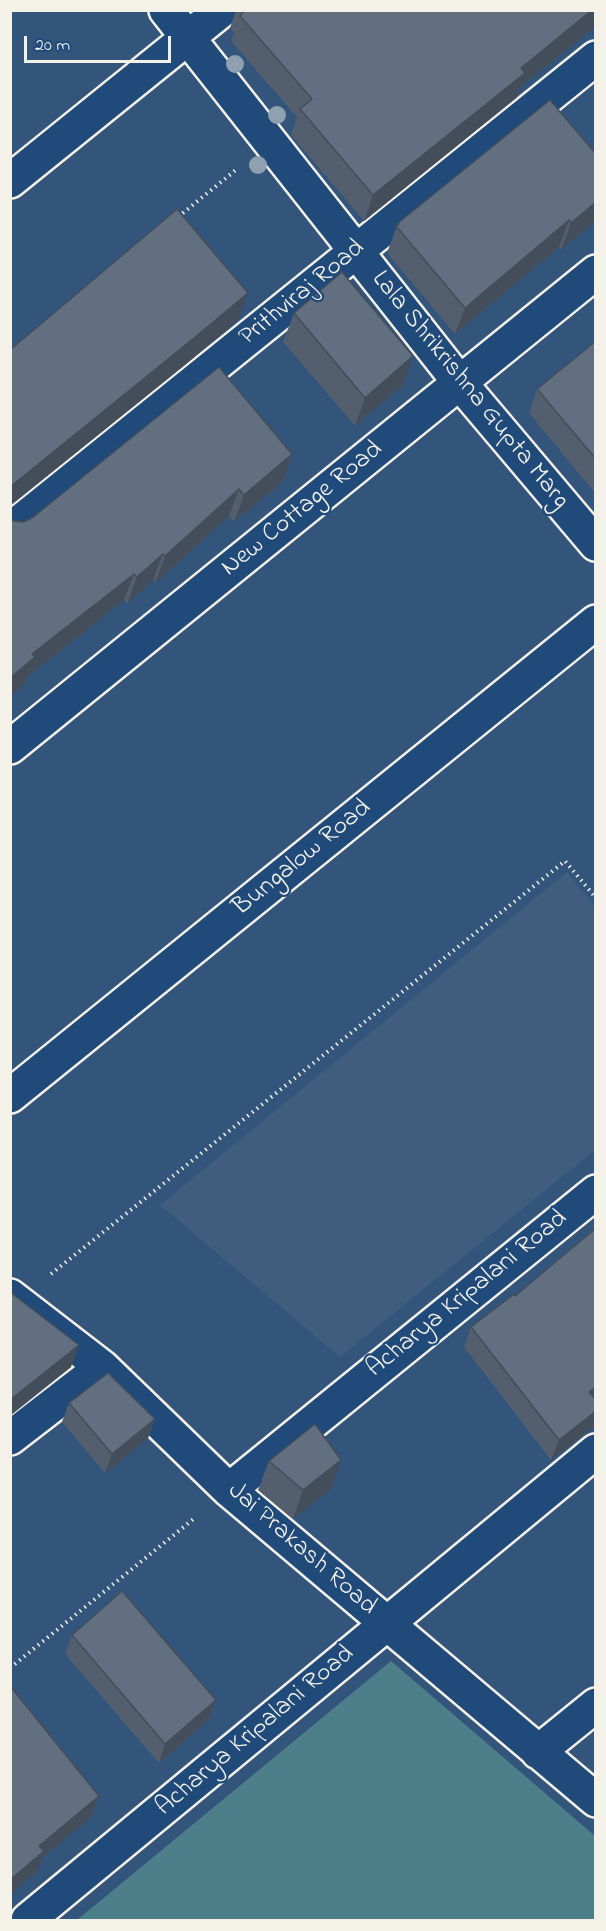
<!DOCTYPE html>
<html>
<head>
<meta charset="utf-8">
<style>
	body { margin:0 }
	#map { position:relative; width:606px; height:1931px; overflow:hidden; background:#33557c; font-family:"Indie Flower",sans-serif }
	canvas { display:block }
	.frame { position:absolute; inset:0; border:12px solid #f4f1e8; pointer-events:none }
	.scale { position:absolute; left:24px; top:36px; width:147px; height:27px; box-sizing:border-box; border:3px solid #f4f1e8; border-top:0; padding-left:8px; font-size:18px; line-height:21px; white-space:nowrap; color:#f4f1e8; -webkit-text-stroke:4px #1f4a7a; paint-order:stroke }
</style>
</head>
<body>
<div id="map">
<canvas width="606" height="1931"></canvas>
<div class="frame"></div>
<div class="scale">20 m</div>
</div>
<script>
const ctx = document.querySelector('canvas').getContext('2d');
ctx.lineJoin = 'round';
function paint(path, color) { ctx.fillStyle = color; ctx.fill(path, 'evenodd'); }
const toPath = rows => new Path2D(rows.map(r => 'M' + r).join(''));
function strokePath(path, color, width, dash) { ctx.strokeStyle = color; ctx.lineWidth = width; ctx.lineCap = dash ? 'butt' : 'round'; ctx.setLineDash(dash || []); ctx.stroke(path); }
function write(font, color, halo, rows, align = 'center') {
  ctx.font = font + ' "Indie Flower",sans-serif'; ctx.lineWidth = 4.5; ctx.setLineDash([]); ctx.textBaseline = 'middle'; ctx.strokeStyle = halo; ctx.fillStyle = color; for (const [text, x, y, turn = 0] of rows) {
    ctx.save(); ctx.translate(x, y); ctx.rotate((+turn || 0) * Math.PI / 180); ctx.textAlign = isNaN(turn) ? turn : align; if (halo) ctx.strokeText(text, 0, 0); ctx.fillText(text, 0, 0); ctx.restore();
  }
}
paint(toPath([
	[567,872,595,907,595,1150,340,1357,160,1205]
]), '#415d7e');
paint(toPath([
	[391,1661,595,1836,595,1920,77,1920]
]), '#4c7f8a');
const minor = toPath([
	[166,10,460,383,596,544],
	[10,181,222,10],
	[10,530,596,58],
	[10,747,596,272],
	[10,1096,596,622],
	[10,1296,102,1367,229,1490,596,1800],
	[10,1438,102,1367],
	[229,1490,596,1192],
	[538,1752,596,1705],
	[28,1920,596,1451]
]);
strokePath(minor, '#f4f1e8', 38);
strokePath(toPath([
	[178,217,237,169],
	[51,1274,565,861,596,898],
	[10,1668,196,1517]
]), '#f4f1e8', 4, [1.5, 4.5]);
strokePath(minor, '#1f4a7a', 33);
ctx.fillStyle = '#8fa1b0';
for (const [x, y] of [
	[235,64],
	[277,115],
	[258,165]
]) { ctx.beginPath(); ctx.arc(x, y, 9, 0, 2 * Math.PI); ctx.fill(); }
paint(toPath([
	[236,10,596,10,596,26,520,87,516,98,364,221,291,135,297,117,231,41,234,32,230,28],
	[596,220,561,250,559,247,455,334,387,253,398,223],
	[294,313,403,385,355,426,283,342],
	[596,341,596,494,529,413,537,389],
	[292,454,283,481,234,522,229,516,155,583,153,580,127,604,124,600,28,676,25,684,14,521,23,522],
	[596,1228,596,1421,593,1427,551,1460,464,1347,471,1327,515,1296],
	[69,1403,155,1419,148,1438,105,1473,62,1422],
	[269,1461,331,1489,293,1519,258,1490],
	[72,1635,209,1719,159,1763,65,1654]
]), '#535f6f');
paint(toPath([
	[592,10,596,10,596,26,520,87,516,98,364,221,373,195,521,68],
	[596,202,596,220,561,250,571,223],
	[569,220,559,247,455,334,465,308],
	[248,293,238,320,185,365,10,506,10,487],
	[413,356,403,385,355,426,365,398],
	[292,454,283,481,234,522,244,495],
	[239,489,229,516,155,583,165,556],
	[163,554,153,580,127,604,137,577],
	[134,574,124,600,28,676,25,684,10,697,10,678,32,654],
	[79,1345,71,1367,10,1416,10,1400],
	[596,1387,596,1401,589,1392],
	[596,1411,596,1421,593,1427,551,1460,559,1440],
	[155,1419,148,1438,105,1473,112,1454],
	[341,1460,331,1489,293,1519,303,1490],
	[216,1700,209,1719,159,1763,165,1744],
	[99,1796,91,1817,42,1858,37,1872,10,1894,10,1880,39,1846]
]), '#444e5a');
const building = toPath([
	[592,10,521,68,525,73,373,195,300,109,312,99,240,16,245,10,592,10],
	[550,100,596,154,596,202,571,223,569,220,465,308,396,226,399,224,398,223,550,100],
	[177,209,248,293,194,338,10,487,10,350,177,209],
	[342,272,413,356,365,398,294,313,342,272],
	[596,341,596,459,537,389,596,341],
	[219,367,292,454,244,495,239,489,165,556,163,554,137,577,134,574,32,654,35,657,10,678,10,519,14,521,23,522,32,518,219,367],
	[596,1228,596,1387,589,1392,596,1400,596,1411,559,1440,471,1327,514,1294,515,1296,596,1228],
	[10,1292,79,1345,10,1400,10,1292],
	[108,1373,155,1419,112,1454,69,1403,108,1373],
	[315,1424,341,1460,303,1490,269,1461,315,1424],
	[122,1591,216,1700,165,1744,72,1635,122,1591],
	[10,1686,99,1796,39,1846,44,1851,10,1880,10,1686]
]);
paint(building, '#616f81');
strokePath(building, '#444e5a', 1.5);
write('26px', '#f4f1e8', '#1f4a7a', [
	["Prithviraj Road",303,294,-39],
	["Lala Shrikrishna Gupta Marg",469,391,51],
	["New Cottage Road",303,510,-39],
	["Bungalow Road",303,859,-39],
	["Acharya Kripalani Road",468,1295,-39],
	["Jai Prakash Road",301,1550,41],
	["Acharya Kripalani Road",256,1732,-40]
]);
</script>
</body>
</html>
